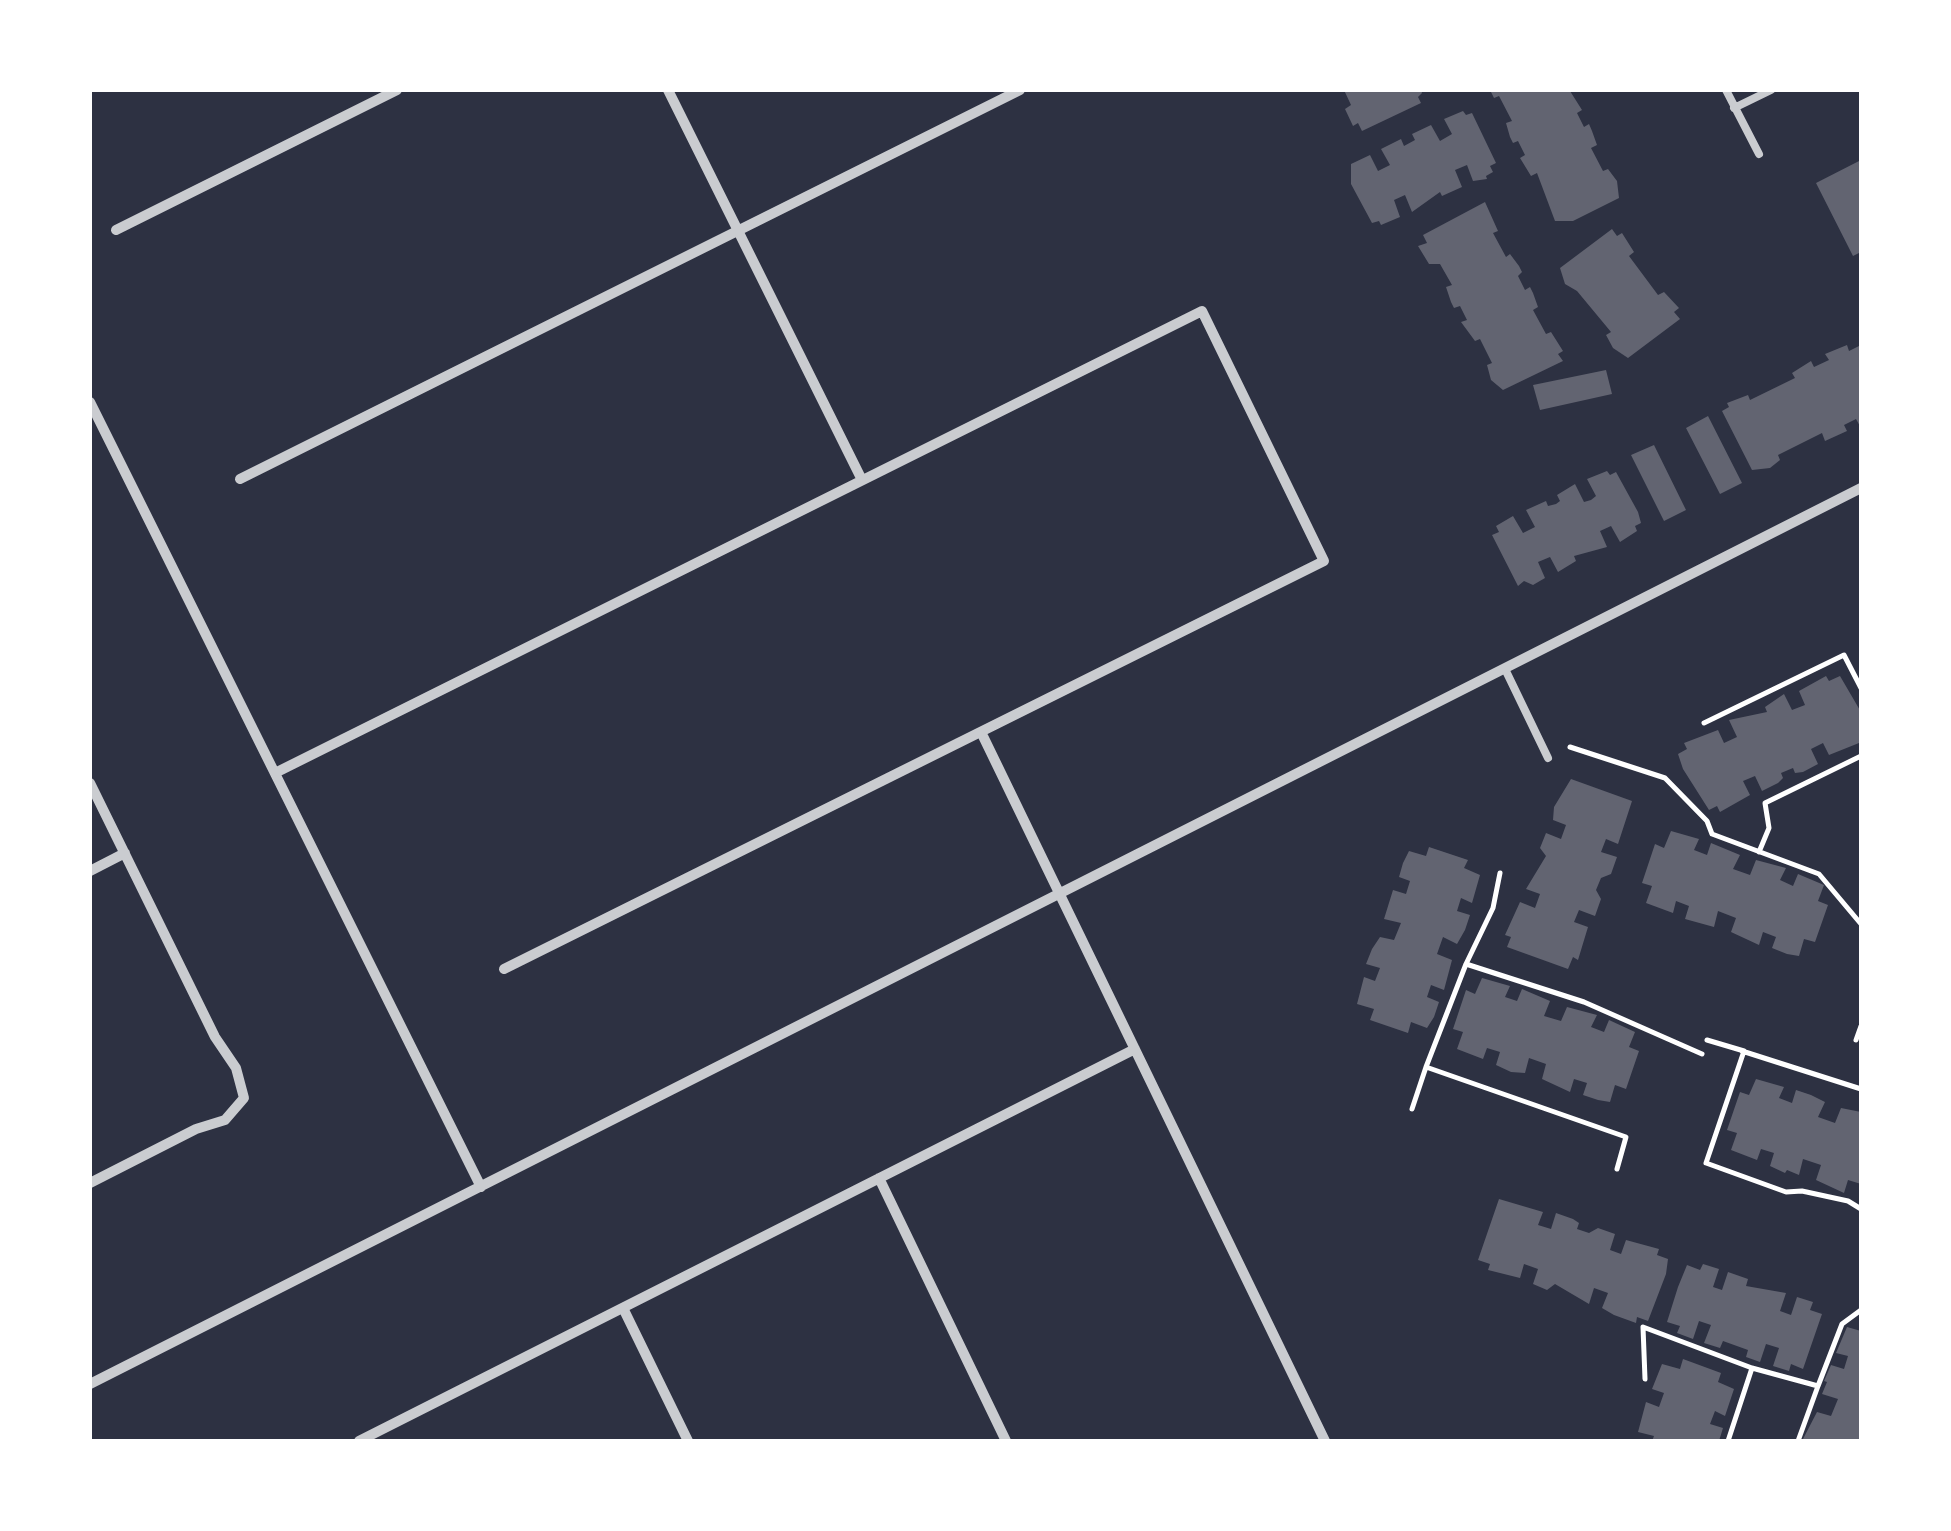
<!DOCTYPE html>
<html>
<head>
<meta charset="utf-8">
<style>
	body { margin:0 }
	#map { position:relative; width:1951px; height:1531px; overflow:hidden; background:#2d3142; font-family:"Fira Sans Condensed",sans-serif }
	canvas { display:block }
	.frame { position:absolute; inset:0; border:92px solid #fff; pointer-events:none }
</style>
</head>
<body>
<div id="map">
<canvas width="1951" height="1531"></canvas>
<div class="frame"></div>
</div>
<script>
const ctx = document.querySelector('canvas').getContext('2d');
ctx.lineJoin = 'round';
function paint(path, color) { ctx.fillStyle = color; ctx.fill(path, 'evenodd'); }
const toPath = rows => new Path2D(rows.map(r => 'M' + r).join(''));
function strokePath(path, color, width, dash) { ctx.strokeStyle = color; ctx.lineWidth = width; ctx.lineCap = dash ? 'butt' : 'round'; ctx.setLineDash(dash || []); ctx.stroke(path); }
paint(toPath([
	[1344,90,1421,90,1422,93,1418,97,1421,103,1362,131,1358,123,1353,126,1345,109,1351,105],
	[1490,90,1570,91,1582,110,1577,113,1584,127,1589,124,1592,131,1597,145,1591,148,1603,171,1608,169,1617,181,1619,198,1573,221,1555,221,1537,173,1531,176,1520,158,1525,155,1518,141,1513,143,1510,137,1506,123,1512,121,1499,96,1494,98],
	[1463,111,1466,115,1472,113,1496,163,1490,166,1493,172,1486,176,1487,179,1473,181,1467,165,1455,170,1462,187,1442,196,1440,192,1412,212,1405,195,1394,200,1400,217,1381,225,1379,221,1372,223,1351,184,1351,164,1370,155,1378,171,1390,165,1381,149,1401,139,1404,146,1415,140,1412,134,1431,125,1440,141,1452,134,1444,119],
	[1861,160,1861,252,1853,256,1816,183],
	[1485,202,1498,231,1493,233,1506,257,1510,254,1519,266,1522,272,1518,276,1525,290,1530,287,1533,293,1538,307,1533,310,1546,334,1551,332,1563,351,1558,354,1563,361,1503,390,1491,380,1487,365,1492,363,1480,339,1475,341,1461,322,1467,320,1460,306,1454,308,1451,302,1446,287,1452,285,1440,264,1429,264,1418,246,1427,243,1423,235],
	[1612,229,1617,236,1622,233,1634,252,1629,256,1658,295,1664,292,1679,308,1674,312,1680,319,1628,358,1613,348,1606,335,1611,332,1577,291,1565,284,1560,268],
	[1847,345,1849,351,1861,345,1861,428,1856,419,1844,425,1847,431,1825,441,1822,433,1778,455,1780,460,1770,468,1752,470,1722,411,1729,407,1727,403,1748,395,1750,400,1795,378,1792,373,1811,361,1814,367,1829,360,1825,354],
	[1606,370,1612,394,1540,410,1533,385],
	[1708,416,1742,483,1720,494,1686,428],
	[1654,445,1686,510,1664,521,1631,455],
	[1607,471,1610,475,1616,472,1638,512,1641,523,1635,526,1637,531,1620,542,1611,526,1600,531,1607,547,1574,556,1576,561,1558,572,1550,557,1538,562,1545,578,1533,585,1524,581,1518,586,1492,535,1499,532,1496,526,1513,516,1523,533,1535,527,1526,510,1546,501,1548,506,1556,504,1560,501,1557,495,1575,484,1584,502,1591,500,1596,496,1587,479],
	[1826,676,1829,681,1840,676,1861,712,1859,743,1829,755,1823,743,1811,749,1818,764,1803,772,1795,773,1793,768,1781,773,1783,778,1778,783,1762,791,1755,776,1743,781,1750,795,1720,812,1717,806,1709,810,1683,769,1678,754,1687,749,1684,743,1718,730,1724,743,1737,737,1729,720,1767,712,1765,707,1784,694,1792,710,1805,705,1799,691],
	[1571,779,1632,801,1618,844,1606,839,1601,852,1617,857,1611,874,1601,878,1596,890,1601,899,1595,916,1579,910,1574,922,1588,927,1578,960,1573,957,1568,969,1507,947,1511,937,1505,935,1520,902,1535,908,1540,894,1526,889,1546,856,1540,848,1546,833,1561,839,1566,825,1553,820,1554,807],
	[1671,831,1699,839,1694,850,1707,855,1711,843,1740,855,1733,869,1750,875,1756,860,1786,868,1780,880,1793,886,1798,874,1824,885,1818,901,1828,905,1815,942,1804,939,1799,956,1787,954,1772,948,1776,937,1763,932,1759,945,1731,932,1736,918,1718,911,1714,927,1685,919,1689,906,1676,901,1673,913,1646,903,1652,886,1642,883,1655,844,1664,848],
	[1429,847,1468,860,1464,868,1480,875,1472,903,1461,898,1457,911,1470,915,1465,930,1457,944,1443,937,1437,954,1452,960,1444,990,1431,985,1427,997,1439,1002,1434,1017,1427,1028,1411,1022,1408,1033,1370,1020,1374,1009,1357,1004,1364,977,1375,981,1380,968,1366,964,1372,949,1380,937,1394,940,1401,923,1384,919,1393,890,1406,894,1410,881,1399,877,1403,863,1409,851,1426,856],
	[1482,978,1510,986,1505,997,1517,1001,1522,989,1550,1001,1544,1016,1561,1021,1567,1007,1597,1015,1591,1027,1604,1032,1609,1020,1635,1032,1629,1047,1639,1051,1626,1089,1615,1085,1610,1102,1598,1100,1583,1095,1587,1083,1574,1079,1570,1092,1542,1079,1546,1064,1529,1058,1525,1073,1511,1072,1496,1065,1500,1052,1487,1048,1483,1059,1457,1049,1463,1032,1453,1029,1466,990,1475,994],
	[1756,1079,1784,1087,1779,1098,1792,1103,1796,1090,1811,1095,1825,1102,1818,1117,1835,1123,1841,1108,1861,1112,1861,1184,1848,1180,1844,1193,1816,1180,1821,1165,1803,1159,1799,1175,1787,1170,1785,1173,1770,1166,1774,1153,1761,1149,1757,1160,1731,1150,1737,1133,1727,1130,1740,1092,1749,1095],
	[1499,1199,1543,1212,1538,1225,1551,1229,1556,1213,1573,1219,1579,1223,1577,1229,1589,1233,1598,1228,1615,1234,1610,1250,1621,1254,1626,1240,1659,1249,1657,1255,1668,1259,1666,1274,1648,1321,1637,1317,1636,1323,1614,1315,1602,1308,1608,1293,1594,1288,1589,1304,1555,1284,1547,1290,1533,1284,1538,1269,1524,1264,1520,1278,1488,1270,1490,1264,1478,1260],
	[1703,1264,1719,1269,1713,1287,1722,1290,1728,1272,1748,1279,1746,1286,1786,1293,1780,1311,1791,1315,1797,1297,1813,1302,1810,1310,1822,1314,1803,1369,1791,1364,1789,1371,1773,1366,1779,1348,1766,1344,1760,1362,1746,1357,1748,1350,1723,1341,1720,1348,1704,1343,1711,1325,1699,1321,1693,1339,1677,1333,1680,1326,1667,1322,1678,1287,1687,1265,1700,1270],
	[1847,1327,1861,1331,1861,1441,1803,1439,1817,1412,1831,1416,1838,1399,1822,1394,1827,1382,1824,1381,1831,1365,1844,1369,1848,1356,1836,1353],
	[1683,1359,1721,1373,1718,1382,1734,1389,1725,1416,1715,1411,1710,1424,1723,1428,1719,1441,1652,1441,1654,1436,1638,1432,1646,1402,1659,1407,1664,1393,1652,1389,1662,1364,1680,1369]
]), '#626471');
strokePath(toPath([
	[1704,723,1844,655,1861,688],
	[1570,747,1665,778,1707,821,1712,834,1819,874,1861,924],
	[1759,852,1769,828,1765,803,1861,756],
	[1466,964,1493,908,1500,873],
	[1707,1040,1744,1051,1706,1163,1786,1192,1802,1191,1848,1201,1861,1209],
	[1856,1040,1861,1026],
	[1742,1051,1861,1089],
	[1426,1067,1466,964,1584,1002,1702,1054],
	[1412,1109,1426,1067,1626,1137,1617,1169],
	[1752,1368,1818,1386,1798,1441],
	[1645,1379,1643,1327,1752,1368,1728,1441],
	[1818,1386,1842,1324,1861,1310]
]), '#fff', 5);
strokePath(toPath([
	[1726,90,1759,154],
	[1734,108,1771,90],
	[1505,669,1548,758]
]), '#caccd0', 8);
strokePath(toPath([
	[668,90,862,480],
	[116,230,397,90],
	[90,402,481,1187],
	[240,479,1020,90],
	[981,732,1325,1441],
	[275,773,1202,311,1324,561,504,969],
	[90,783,215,1037,236,1068,244,1098,225,1120,196,1129,90,1183],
	[90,871,125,853],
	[879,1178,1006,1441],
	[623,1308,688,1441],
	[90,1384,1861,488],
	[359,1441,1135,1049]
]), '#caccd0', 10);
</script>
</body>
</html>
